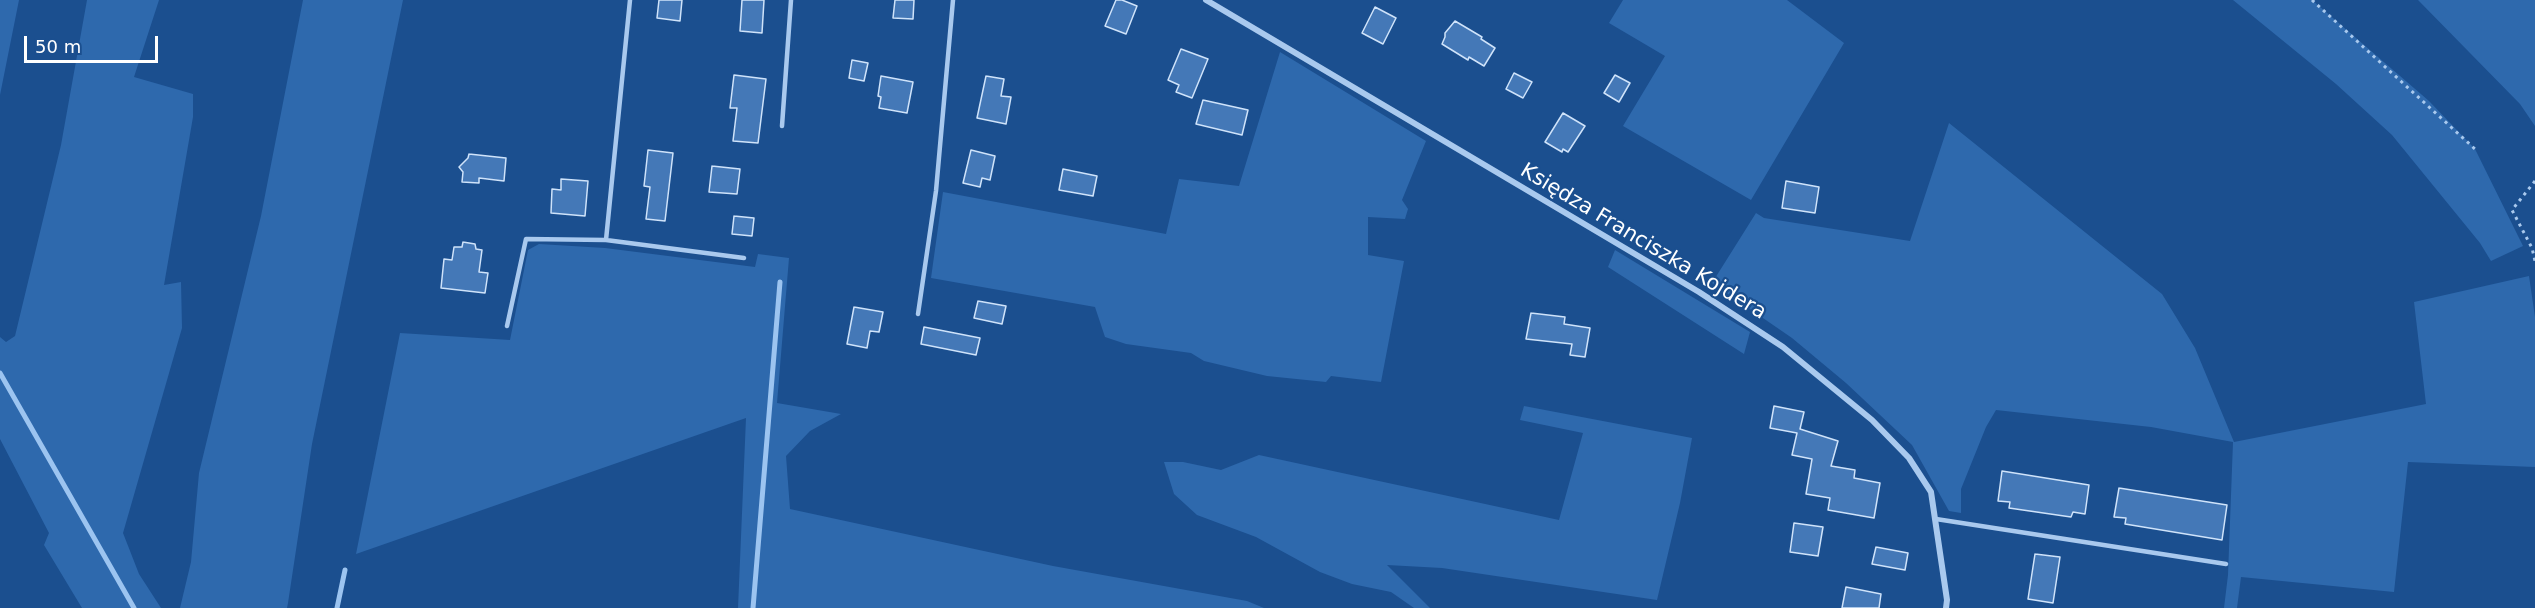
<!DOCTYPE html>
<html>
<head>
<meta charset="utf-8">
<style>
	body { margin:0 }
	#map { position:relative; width:2535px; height:608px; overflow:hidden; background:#1b4f8f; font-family:"DejaVu Sans",sans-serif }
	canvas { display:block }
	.scale { position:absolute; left:24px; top:36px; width:134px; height:27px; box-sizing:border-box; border:3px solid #fff; border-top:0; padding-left:8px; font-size:18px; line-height:21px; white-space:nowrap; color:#fff; -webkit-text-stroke:4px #1b4f8f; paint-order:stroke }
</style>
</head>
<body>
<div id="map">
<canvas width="2535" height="608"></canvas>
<div class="scale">50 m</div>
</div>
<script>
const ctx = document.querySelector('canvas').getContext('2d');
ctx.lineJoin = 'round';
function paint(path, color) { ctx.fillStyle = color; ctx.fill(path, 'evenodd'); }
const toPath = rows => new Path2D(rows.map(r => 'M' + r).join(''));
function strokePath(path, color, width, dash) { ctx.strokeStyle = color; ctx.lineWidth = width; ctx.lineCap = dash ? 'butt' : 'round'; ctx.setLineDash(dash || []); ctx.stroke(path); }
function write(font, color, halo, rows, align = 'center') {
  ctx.font = font + ' "DejaVu Sans",sans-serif'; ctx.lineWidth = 4.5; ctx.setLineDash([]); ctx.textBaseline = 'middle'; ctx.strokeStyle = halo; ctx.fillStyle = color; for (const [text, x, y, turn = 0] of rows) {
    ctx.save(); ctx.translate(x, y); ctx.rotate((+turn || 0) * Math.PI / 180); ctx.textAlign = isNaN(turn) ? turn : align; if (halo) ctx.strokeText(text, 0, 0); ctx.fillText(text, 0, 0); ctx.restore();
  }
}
paint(toPath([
	[0,0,19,0,0,95],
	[87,0,159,0,134,77,193,94,193,117,164,285,181,282,182,328,123,533,139,574,161,608,82,608,44,545,49,533,0,439,0,337,6,342,15,336,61,145],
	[303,0,403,0,312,444,288,603,287,608,180,608,191,562,199,473,261,216],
	[1623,0,1787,0,1844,43,1751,200,1623,126,1665,56,1609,23],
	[2233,0,2312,0,2429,101,2475,149,2523,246,2491,261,2480,243,2392,135,2336,84],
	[2418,0,2535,0,2535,126,2520,104],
	[1280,52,1426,141,1402,200,1408,209,1405,219,1368,217,1368,255,1404,261,1381,382,1331,376,1326,382,1267,376,1204,361,1191,353,1126,344,1105,337,1095,307,931,278,943,192,1166,234,1179,179,1239,186],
	[1949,123,2162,294,2195,348,2234,442,2426,404,2414,302,2529,276,2535,317,2535,467,2408,462,2394,592,2241,577,2237,608,2224,608,2228,575,2233,442,2151,427,1996,410,1986,427,1961,489,1961,513,1949,511,1912,445,1846,383,1792,338,1712,283,1756,213,1764,218,1910,241],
	[539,244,605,248,755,267,758,254,789,258,777,403,841,414,810,431,786,456,790,509,1053,566,1247,601,1264,608,738,608,746,418,356,554,400,333,510,340,528,250],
	[1615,250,1750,332,1744,354,1608,267],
	[1524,406,1692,438,1680,503,1657,600,1442,568,1387,565,1430,608,1414,608,1391,592,1352,584,1320,572,1256,537,1197,515,1174,494,1164,462,1183,462,1221,470,1259,455,1559,520,1583,433,1520,420]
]), '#2e69ad');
strokePath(toPath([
	[0,373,134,608],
	[337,608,345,570],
	[753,608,780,282]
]), '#9cc4f0', 5);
const building = toPath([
	[659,0,682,0,680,21,657,18,659,0],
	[742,0,764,0,762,33,740,31,742,0],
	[895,0,914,0,913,19,893,18,895,0],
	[1116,0,1122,0,1137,6,1126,34,1105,26,1116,0],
	[1375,7,1396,18,1383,44,1362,33,1375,7],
	[1455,21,1482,37,1481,39,1495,48,1484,66,1469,57,1468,60,1442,44,1445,37,1445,33,1455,21],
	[1181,49,1208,59,1192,98,1176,92,1179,85,1168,80,1181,49],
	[852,60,868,63,864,81,849,78,852,60],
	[1514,73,1532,82,1523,98,1506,89,1514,73],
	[734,75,766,79,758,143,733,141,737,108,730,108,734,75],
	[1615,75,1630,83,1619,102,1604,93,1615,75],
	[881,76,913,82,907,113,879,108,881,97,878,96,881,76],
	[986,76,1004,79,1001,96,1011,97,1006,124,977,118,986,76],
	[1203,100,1248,110,1242,135,1196,124,1203,100],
	[1563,113,1585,126,1568,152,1563,149,1562,152,1545,142,1563,113],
	[648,150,673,153,665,221,646,219,650,187,644,186,648,150],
	[971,150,995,156,990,180,982,178,980,187,963,183,971,150],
	[469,154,506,158,504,181,479,178,479,183,462,182,463,172,459,167,468,158,469,154],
	[712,166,740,169,737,194,709,192,712,166],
	[1063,169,1097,176,1093,196,1059,190,1063,169],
	[561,179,588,181,585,216,551,213,552,189,561,190,561,179],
	[1786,181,1819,187,1815,213,1782,208,1786,181],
	[734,216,754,218,752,236,732,234,734,216],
	[463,242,475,244,476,249,482,250,479,272,488,273,485,293,441,288,444,259,452,260,454,247,462,247,463,242],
	[978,301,1006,306,1002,324,974,318,978,301],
	[854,307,883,312,879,332,870,331,867,348,847,344,854,307],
	[1531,313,1565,317,1564,324,1590,328,1585,357,1570,355,1572,344,1526,339,1531,313],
	[924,327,980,338,976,355,921,344,924,327],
	[1774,406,1804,412,1800,429,1838,441,1831,466,1855,470,1854,478,1880,483,1874,518,1828,510,1830,498,1806,494,1812,459,1792,455,1797,433,1770,428,1774,406],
	[2002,471,2089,485,2085,514,2073,512,2071,517,2009,508,2010,502,1998,501,2002,471],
	[2119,488,2227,505,2222,540,2125,524,2126,518,2114,517,2119,488],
	[1794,523,1823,527,1818,556,1790,552,1794,523],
	[1876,547,1908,553,1905,570,1872,564,1876,547],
	[2035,554,2060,557,2053,603,2028,599,2035,554],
	[1846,587,1881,594,1879,608,1842,608,1846,587]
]);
paint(building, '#4478b7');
strokePath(building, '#cfe3fa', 1.5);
strokePath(toPath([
	[2312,0,2475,149],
	[2535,181,2512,210,2532,248,2535,261]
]), '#a9c9ee', 3, [3, 4.5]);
strokePath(toPath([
	[782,126,791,0],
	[606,240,630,0],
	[918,314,936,191,953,0],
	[507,326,526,239,606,240,744,258],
	[1936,519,2226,564]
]), '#a9c9ee', 4.5);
strokePath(toPath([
	[1206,0,1699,292,1783,347,1872,420,1909,458,1931,492,1947,600,1946,608]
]), '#a9c9ee', 6);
write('21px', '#fff', '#1b4f8f', [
	["Księdza Franciszka Kojdera",1643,242,31]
]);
</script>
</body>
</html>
